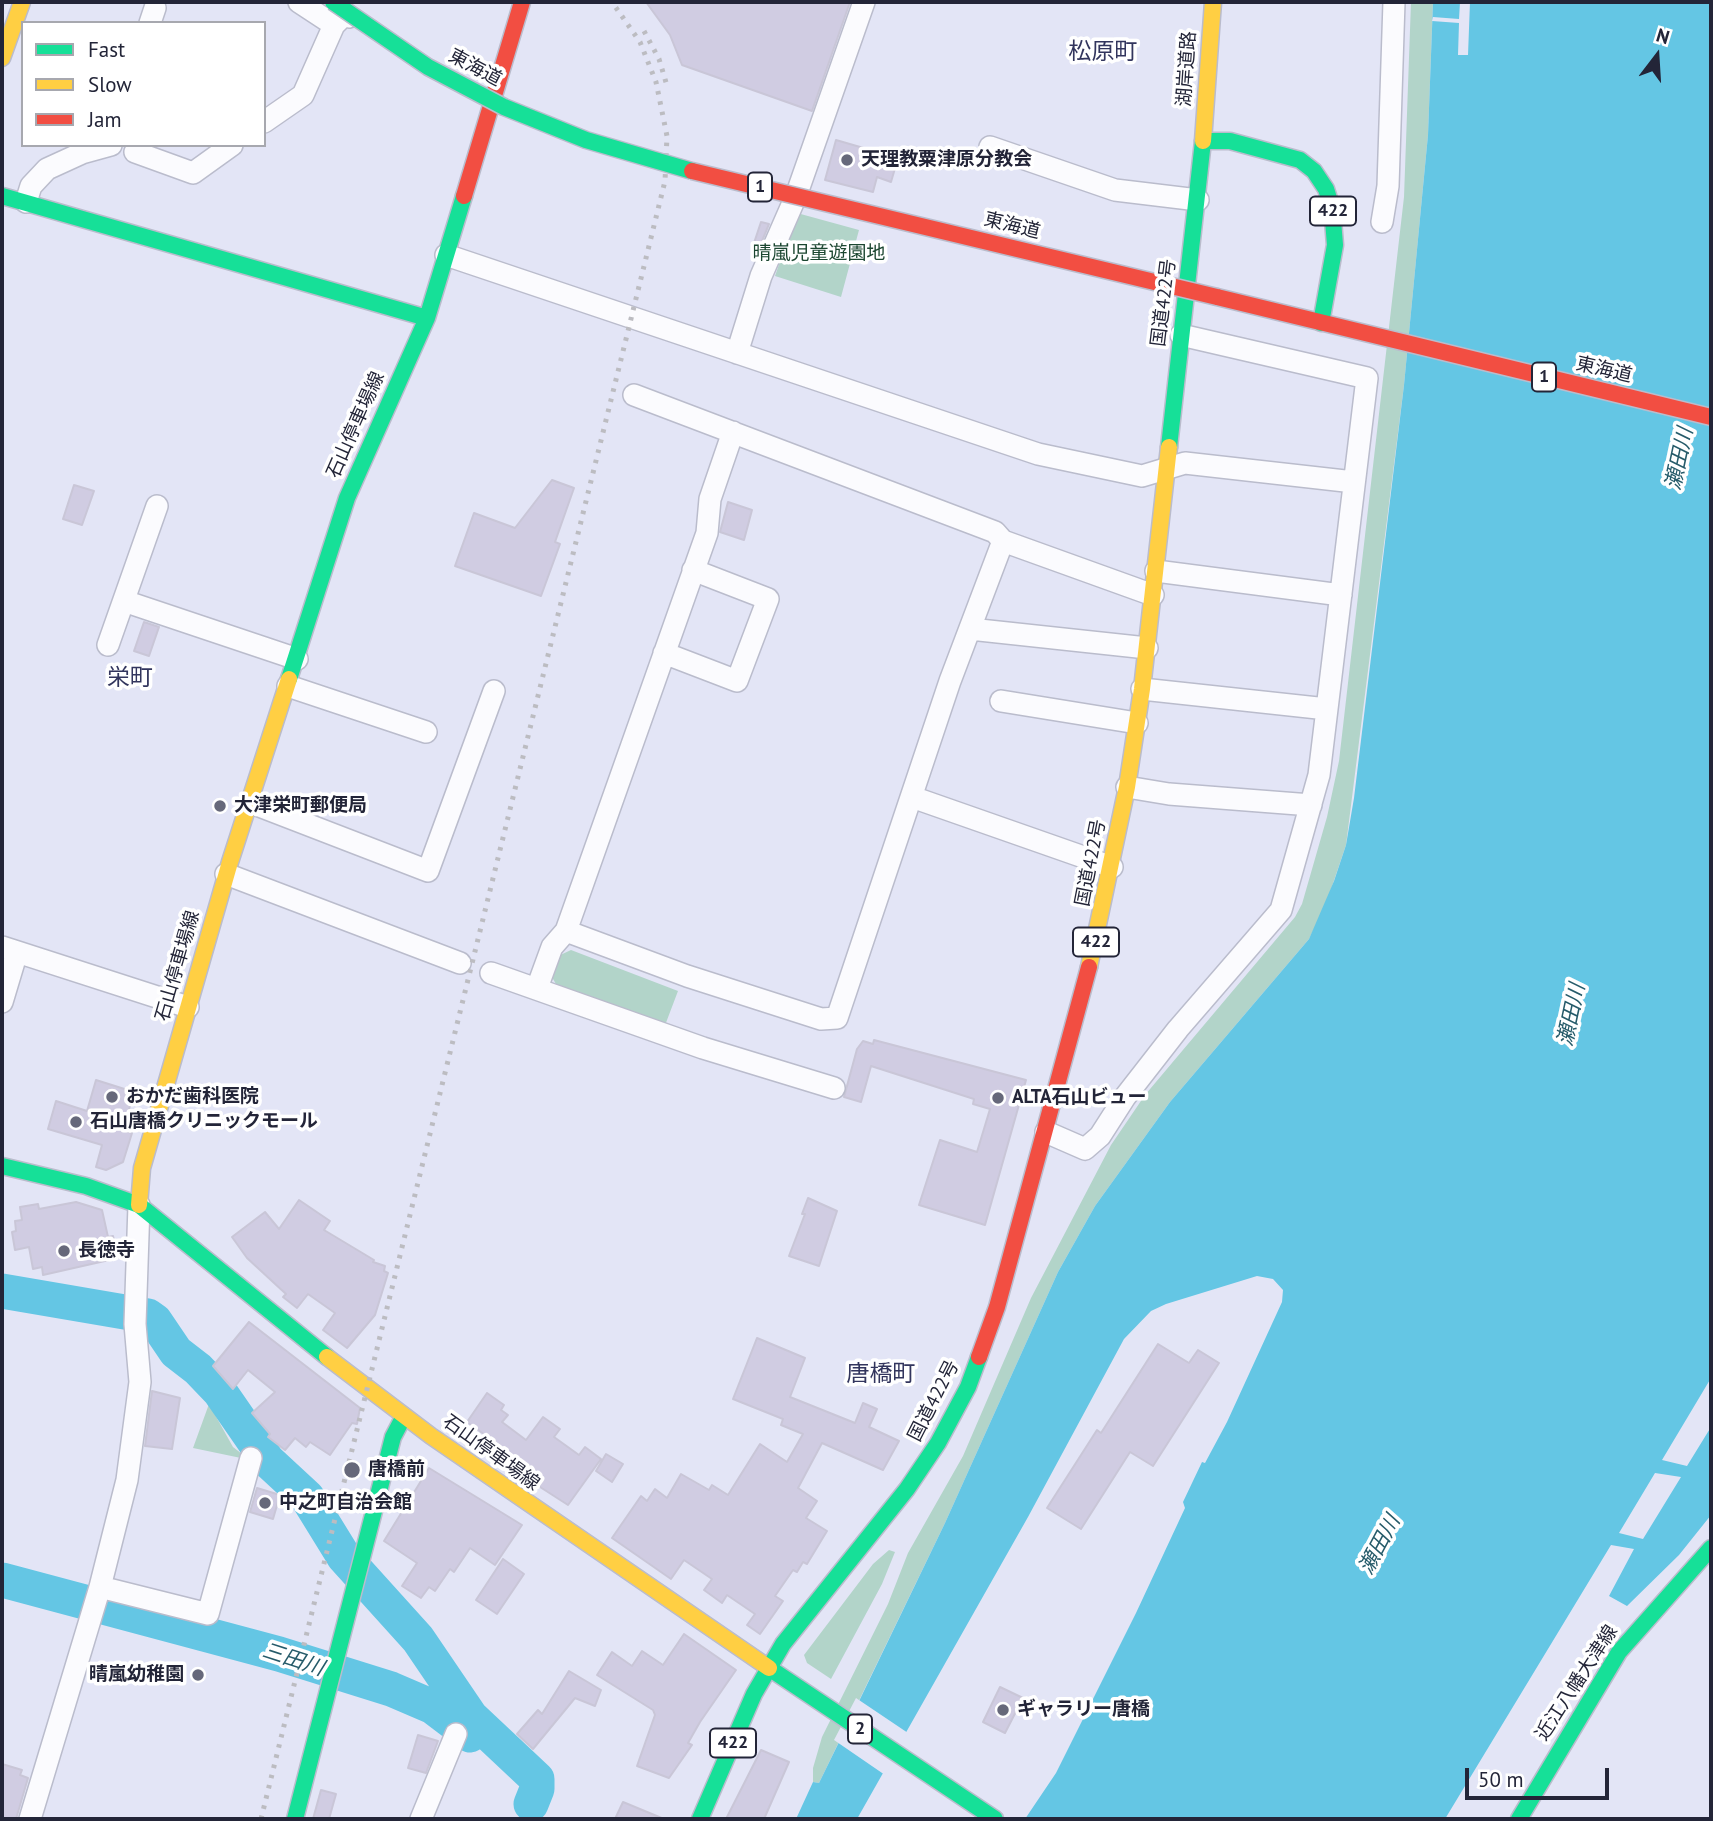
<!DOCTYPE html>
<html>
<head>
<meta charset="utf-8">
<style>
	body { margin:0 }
	#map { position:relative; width:1713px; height:1821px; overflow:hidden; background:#e3e5f6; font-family:"PT Sans",sans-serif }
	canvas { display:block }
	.frame { position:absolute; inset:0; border:4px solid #232538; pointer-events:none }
	.legend { position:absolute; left:21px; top:21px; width:245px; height:126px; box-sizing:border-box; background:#fff; border:2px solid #a7a8af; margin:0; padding:9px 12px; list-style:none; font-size:21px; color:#232538 }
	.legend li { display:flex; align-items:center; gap:14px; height:35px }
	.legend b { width:35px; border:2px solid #a7a8af }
	.north { position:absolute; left:1622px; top:21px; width:70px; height:70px; -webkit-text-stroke:5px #fff; paint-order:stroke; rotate:17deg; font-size:19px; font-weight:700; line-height:28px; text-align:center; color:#232538 }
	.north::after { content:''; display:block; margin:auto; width:24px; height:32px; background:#232538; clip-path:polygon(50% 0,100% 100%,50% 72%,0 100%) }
	.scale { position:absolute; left:1465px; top:1768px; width:144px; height:32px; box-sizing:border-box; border:4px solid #232538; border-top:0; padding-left:9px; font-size:21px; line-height:24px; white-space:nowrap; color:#232538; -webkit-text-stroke:5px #fff; paint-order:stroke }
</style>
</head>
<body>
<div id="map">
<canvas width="1713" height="1821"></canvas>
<div class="frame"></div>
<ul class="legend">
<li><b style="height:9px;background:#16e098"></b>Fast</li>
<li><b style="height:9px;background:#ffcf43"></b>Slow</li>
<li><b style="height:9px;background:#f24e42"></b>Jam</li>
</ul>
<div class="north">N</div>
<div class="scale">50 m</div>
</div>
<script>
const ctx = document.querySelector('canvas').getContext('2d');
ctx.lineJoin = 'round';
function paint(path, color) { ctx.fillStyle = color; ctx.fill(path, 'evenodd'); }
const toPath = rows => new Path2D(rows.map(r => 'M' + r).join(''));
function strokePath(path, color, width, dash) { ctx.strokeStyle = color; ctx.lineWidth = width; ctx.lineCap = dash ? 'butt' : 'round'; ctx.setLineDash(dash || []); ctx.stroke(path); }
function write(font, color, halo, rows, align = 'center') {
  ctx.font = font + ' "PT Sans","Noto Sans JP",sans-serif'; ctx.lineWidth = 7; ctx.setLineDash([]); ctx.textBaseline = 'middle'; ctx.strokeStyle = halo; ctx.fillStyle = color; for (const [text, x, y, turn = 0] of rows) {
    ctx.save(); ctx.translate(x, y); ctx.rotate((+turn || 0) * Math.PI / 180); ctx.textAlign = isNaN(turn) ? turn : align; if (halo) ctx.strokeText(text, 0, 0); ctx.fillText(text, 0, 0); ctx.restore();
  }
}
paint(toPath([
	[1411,2,1433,2,1428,135,1404,385,1346,845,1325,907,1309,939,1170,1102,1095,1206,1058,1272,945,1523,819,1783,813,1782,813,1768,822,1737,888,1604,908,1553,963,1456,1031,1298,1111,1145,1145,1095,1295,917,1302,904,1327,817,1339,761,1404,197],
	[797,213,859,230,841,297,775,276],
	[571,950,678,991,664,1028,559,989,550,974,556,957],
	[209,1404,233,1447,242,1454,241,1458,193,1448],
	[889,1550,895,1552,882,1584,831,1679,807,1663,804,1655,873,1564]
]), '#b2d4c9');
paint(toPath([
	[1433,2,1711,2,1711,1378,1662,1460,1687,1466,1711,1427,1711,1515,1679,1555,1627,1606,1609,1596,1634,1549,1611,1545,1445,1819,1025,1819,1056,1773,1136,1613,1185,1508,1183,1502,1202,1462,1205,1463,1227,1422,1282,1302,1283,1290,1273,1279,1257,1276,1166,1304,1151,1311,1124,1339,1028,1517,857,1819,796,1819,813,1782,819,1783,862,1695,945,1523,1058,1272,1095,1206,1170,1102,1309,939,1334,881,1346,845,1354,798,1404,385,1428,135],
	[1655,1473,1681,1477,1643,1539,1619,1533]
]), '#64c6e4');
paint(toPath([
	[1460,2,1470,2,1468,55,1458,55,1459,23,1432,21,1433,17,1459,19],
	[856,1698,908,1733,885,1775,834,1740]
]), '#e3e5f6');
strokePath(toPath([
	[2,1291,148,1316,155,1321,176,1352,198,1369,220,1392,267,1460,307,1497,344,1557,418,1639,471,1717,537,1779,537,1789,531,1804],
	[2,1580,279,1654,391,1689,433,1707,470,1735]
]), '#64c6e4', 35);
const building = toPath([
	[646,2,850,2,812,111,682,65,670,35,646,2],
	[836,140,898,158,891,182,877,177,873,192,825,180,836,140],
	[761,222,769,224,758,251,752,249,761,222],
	[552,480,574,488,555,542,560,544,541,596,455,566,474,513,515,528,552,480],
	[74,485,94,491,82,525,63,519,74,485],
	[728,502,752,510,744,540,720,532,728,502],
	[144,622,159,627,149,656,134,651,144,622],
	[874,1040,1026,1080,985,1225,919,1205,940,1140,977,1152,990,1109,973,1104,974,1099,871,1066,861,1102,844,1097,857,1049,863,1041,873,1044,874,1040],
	[96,1080,134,1092,123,1130,132,1133,123,1162,106,1170,96,1167,102,1145,48,1129,56,1101,87,1111,96,1080],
	[808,1198,837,1211,819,1266,789,1256,805,1214,802,1214,808,1198],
	[299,1200,330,1221,324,1230,374,1260,373,1262,385,1266,384,1271,388,1273,375,1315,347,1348,323,1330,335,1313,308,1294,297,1308,283,1297,286,1294,247,1258,232,1237,265,1212,279,1229,299,1200],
	[76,1202,102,1210,108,1237,113,1236,118,1258,43,1275,42,1267,33,1269,29,1247,15,1250,12,1232,16,1231,15,1221,22,1220,20,1207,38,1204,39,1209,76,1202],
	[249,1322,360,1408,357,1424,352,1423,330,1455,310,1442,306,1447,295,1438,285,1450,268,1437,270,1434,252,1413,275,1392,248,1370,233,1389,213,1366,249,1322],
	[757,1338,805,1358,790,1397,855,1423,863,1403,877,1409,869,1427,899,1441,883,1470,822,1443,798,1488,817,1501,806,1518,827,1531,807,1564,803,1562,797,1572,793,1570,775,1596,783,1601,760,1634,747,1625,755,1614,727,1595,722,1603,704,1590,712,1579,684,1560,671,1579,612,1538,641,1496,647,1501,655,1489,667,1498,681,1474,709,1490,712,1485,728,1495,760,1444,787,1462,803,1434,781,1425,783,1419,733,1399,757,1338],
	[1158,1344,1189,1363,1198,1350,1219,1363,1153,1466,1130,1452,1081,1529,1047,1508,1097,1430,1101,1433,1158,1344],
	[152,1391,180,1398,172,1449,145,1446,152,1391],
	[487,1393,504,1405,501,1410,508,1415,502,1422,526,1440,543,1417,560,1429,554,1437,579,1455,585,1447,601,1459,568,1505,484,1451,492,1440,467,1422,487,1393],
	[606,1454,623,1464,612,1482,596,1471,606,1454],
	[429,1468,522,1525,495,1565,470,1548,454,1572,450,1569,435,1591,429,1587,421,1598,402,1586,417,1563,384,1541,429,1468],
	[257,1488,280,1495,273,1519,250,1512,257,1488],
	[503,1559,524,1574,497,1614,476,1600,503,1559],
	[684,1634,736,1670,700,1722,688,1743,692,1745,669,1778,637,1766,655,1715,653,1710,597,1675,612,1652,632,1666,642,1651,663,1665,684,1634],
	[569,1671,601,1690,595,1706,575,1698,533,1749,517,1734,538,1710,542,1714,569,1671],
	[1000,1687,1023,1698,1005,1733,983,1722,1000,1687],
	[418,1735,438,1741,426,1773,408,1768,418,1735],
	[761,1750,789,1762,764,1819,726,1819,761,1750],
	[2,1764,22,1770,20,1775,28,1778,16,1819,2,1819,2,1764],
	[321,1790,336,1794,329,1819,313,1819,321,1790],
	[623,1802,664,1819,615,1819,623,1802]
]);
paint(building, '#d0cce2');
strokePath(building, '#c9c6d7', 2);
const street = toPath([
	[299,2,334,25,345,14,349,17],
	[150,23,155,8],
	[264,122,303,95,334,25],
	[990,147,1115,190,1198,200],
	[135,152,193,173,232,145],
	[26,202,31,186,47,169,82,153,111,145],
	[1382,222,1388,186,1394,2],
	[446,255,1038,454,1142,476,1185,463,1354,482],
	[737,353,761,276,796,196,864,2],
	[634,395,995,532,1003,541,1153,595],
	[733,432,710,499,707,533,566,931,687,976,821,1019,837,1018,950,681,1003,541],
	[1156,571,1341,595],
	[124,601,297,659],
	[970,629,1147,648],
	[108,645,157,506],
	[664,653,737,681,768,599,693,570],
	[288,686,426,732],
	[1142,689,1327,709],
	[1001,701,1137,723],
	[1127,787,1169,794,1311,805],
	[912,797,1112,867],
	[249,802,428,871,494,691],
	[226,874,460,963],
	[2,947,188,1007],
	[491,973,703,1048,834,1088],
	[537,988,552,947,566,931],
	[2,1002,17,952],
	[1046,1132,1085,1149,1100,1136,1125,1097,1178,1029,1281,910,1319,775,1367,378,1181,335],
	[100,1587,208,1614,251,1458],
	[30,1819,100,1587,127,1480,140,1382,135,1324,139,1205],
	[421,1819,456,1734]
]);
const fast = toPath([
	[2,196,427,318],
	[1169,447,1203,141,1230,141,1300,160,1314,171,1326,189,1332,208,1335,245,1321,323],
	[289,679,347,498,427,318,464,196],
	[2,1166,86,1186,139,1205,327,1357],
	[769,1668,995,1819],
	[295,1819,393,1437,404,1416],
	[700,1819,754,1694,783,1644,907,1489,938,1443,968,1387,979,1357],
	[1519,1819,1619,1652,1711,1548]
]);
const slow = toPath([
	[2,58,22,2],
	[1203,141,1213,2],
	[1089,967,1127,787,1142,689,1169,447],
	[139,1205,142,1168,230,862,289,679],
	[327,1357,431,1436,769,1668]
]);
const jam = toPath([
	[464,196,522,2],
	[1217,297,1711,417],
	[979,1357,997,1307,1089,967]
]);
strokePath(street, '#babccc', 24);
strokePath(fast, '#babccc', 19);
strokePath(slow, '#babccc', 19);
strokePath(jam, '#babccc', 19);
strokePath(street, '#fbfbfe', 21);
strokePath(fast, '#16e098', 16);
strokePath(slow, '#ffcf43', 16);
strokePath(jam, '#f24e42', 16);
strokePath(toPath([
	[644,31,659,59,668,89],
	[261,1819,665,181,667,136,656,82,640,42,612,2]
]), '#bcbcc1', 5, [3.5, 7]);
const fastBridge = toPath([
	[333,2,428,67,504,107,586,140,692,171]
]);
const jamBridge = toPath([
	[692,171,1217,297]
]);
strokePath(fastBridge, '#babccc', 19, []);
strokePath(jamBridge, '#babccc', 19, []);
strokePath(fastBridge, '#16e098', 16);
strokePath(jamBridge, '#f24e42', 16);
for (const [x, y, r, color] of [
	[847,160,7,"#66687a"],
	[220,806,7,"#66687a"],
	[112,1097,7,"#66687a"],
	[998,1098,7,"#66687a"],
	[76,1122,7,"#66687a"],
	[64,1251,7,"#66687a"],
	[352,1470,9,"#66687a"],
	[265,1503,7,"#66687a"],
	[198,1675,7,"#66687a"],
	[1003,1710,7,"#66687a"]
]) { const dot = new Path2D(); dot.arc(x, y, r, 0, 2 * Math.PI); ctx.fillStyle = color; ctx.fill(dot); strokePath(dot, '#fff', 2.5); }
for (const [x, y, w] of [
	[760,187,24],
	[1333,211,46],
	[1544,377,24],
	[1096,942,46],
	[860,1729,24],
	[733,1743,46]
]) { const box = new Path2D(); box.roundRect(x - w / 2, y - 14.5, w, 29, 5); ctx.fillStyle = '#fff'; ctx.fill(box); strokePath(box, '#232538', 2); }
write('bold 18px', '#232538', null, [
	["1",760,187],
	["422",1333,211],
	["1",1544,377],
	["422",1096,942],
	["2",860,1729],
	["422",733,1743]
]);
write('19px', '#232538', '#fff', [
	["東海道",475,68,28],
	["湖岸道路",1187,69,-86],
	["東海道",1012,226,14],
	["国道422号",1164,303,-83],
	["東海道",1604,370,13],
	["石山停車場線",356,425,-66],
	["国道422号",1091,863,-79],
	["石山停車場線",178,966,-74],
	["国道422号",934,1401,-63],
	["石山停車場線",491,1453,36],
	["近江八幡大津線",1577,1683,-57]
]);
write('bold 19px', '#232538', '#fff', [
	["天理教粟津原分教会",861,160],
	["大津栄町郵便局",234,806],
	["おかだ歯科医院",126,1097],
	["ALTA石山ビュー",1012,1098],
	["石山唐橋クリニックモール",90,1122],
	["長徳寺",78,1251],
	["唐橋前",368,1470],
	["中之町自治会館",279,1503],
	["晴嵐幼稚園",184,1675,"right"],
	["ギャラリー唐橋",1017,1710]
], 'left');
write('19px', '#1b4630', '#fff', [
	["晴嵐児童遊園地",819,254]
]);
write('italic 21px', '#265b6a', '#fff', [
	["瀬田川",1680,459,-78],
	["瀬田川",1572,1015,-78],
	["瀬田川",1380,1545,-62],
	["三田川",293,1660,18]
]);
write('23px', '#32355d', '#fff', [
	["松原町",1103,52],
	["栄町",130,678],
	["唐橋町",881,1374]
]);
</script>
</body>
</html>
